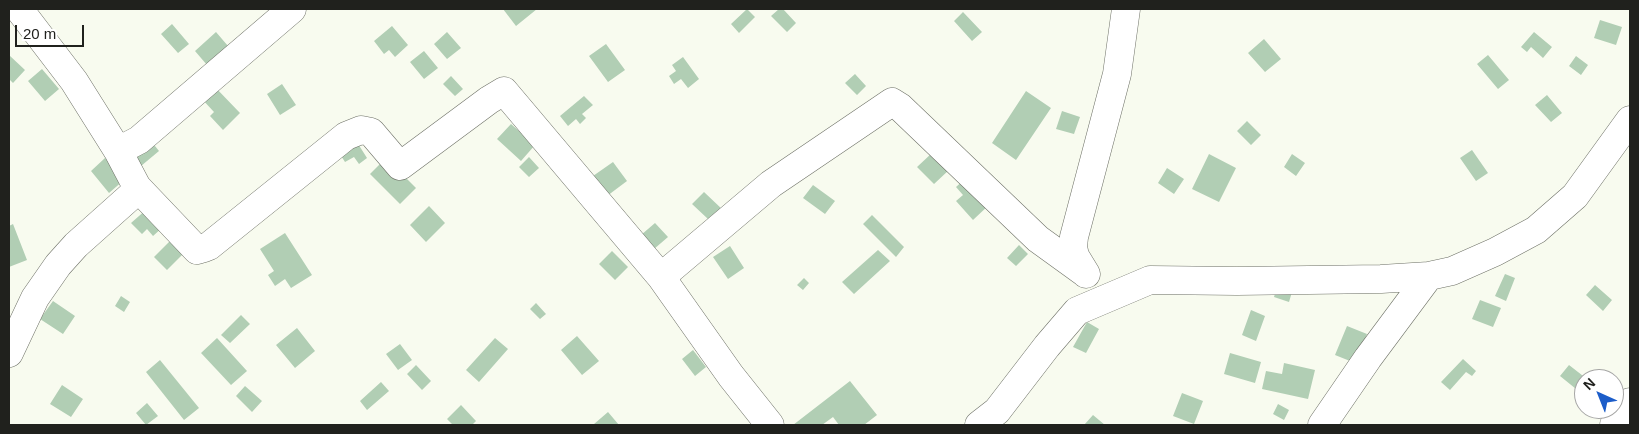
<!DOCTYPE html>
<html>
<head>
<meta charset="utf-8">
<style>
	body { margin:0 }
	#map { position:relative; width:1639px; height:434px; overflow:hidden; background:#f8fbef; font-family:Helvetica,sans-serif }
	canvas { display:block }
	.frame { position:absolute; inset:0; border:10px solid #20211d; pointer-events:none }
	.north { position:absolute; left:1574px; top:369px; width:50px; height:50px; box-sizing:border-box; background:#fff; border:1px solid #a6a6a5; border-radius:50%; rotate:316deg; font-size:14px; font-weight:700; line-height:20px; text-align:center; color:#20211d }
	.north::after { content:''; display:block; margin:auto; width:18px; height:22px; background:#1c5dc9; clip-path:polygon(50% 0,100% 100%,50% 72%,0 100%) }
	.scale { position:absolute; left:15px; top:25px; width:69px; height:22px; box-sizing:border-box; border:2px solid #20211d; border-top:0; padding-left:6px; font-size:15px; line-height:18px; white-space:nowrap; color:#20211d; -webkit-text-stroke:4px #fff; paint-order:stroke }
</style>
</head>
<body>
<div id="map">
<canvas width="1639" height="434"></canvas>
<div class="frame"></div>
<div class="north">N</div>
<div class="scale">20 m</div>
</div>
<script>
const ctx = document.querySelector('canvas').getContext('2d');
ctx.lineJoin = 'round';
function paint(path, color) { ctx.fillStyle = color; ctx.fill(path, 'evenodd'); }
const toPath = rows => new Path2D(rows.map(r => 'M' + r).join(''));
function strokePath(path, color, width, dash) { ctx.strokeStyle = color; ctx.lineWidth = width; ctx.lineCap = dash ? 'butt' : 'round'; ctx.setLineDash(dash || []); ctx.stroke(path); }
paint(toPath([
	[503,9,537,9,516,26],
	[747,9,755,17,739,33,731,24],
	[779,9,783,9,796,23,787,32,771,16],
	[963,12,982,32,972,41,954,21],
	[1600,20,1622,27,1616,45,1594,38],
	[172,24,189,44,178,53,161,34],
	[392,26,408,45,395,57,389,50,384,54,374,41],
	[216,32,228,46,207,65,195,51],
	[447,32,461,48,447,59,434,44],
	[1534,32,1552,47,1543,58,1531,47,1527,52,1521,47],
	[1264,39,1281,59,1265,72,1248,53],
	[606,44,625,70,608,82,589,56],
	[424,51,438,68,424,79,410,62],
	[9,55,25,70,13,83,9,79],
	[1488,55,1509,80,1498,89,1477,64],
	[1576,56,1588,65,1581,75,1569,66],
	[683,57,699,79,688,88,681,79,674,84,669,76,676,71,672,65],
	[42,69,59,89,45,101,28,81],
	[855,74,866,86,857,95,845,83],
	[451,76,463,89,455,96,443,84],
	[282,84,296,105,280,115,267,94],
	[214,86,240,113,223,130,210,116,214,112,201,98],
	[1026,91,1051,108,1016,160,992,143],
	[1547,95,1562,113,1551,122,1535,105],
	[584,96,593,105,582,114,586,118,580,124,576,119,568,126,560,116],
	[1062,111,1080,117,1074,134,1056,129],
	[1247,121,1261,135,1251,145,1237,131],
	[511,124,535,145,521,161,497,139],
	[355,139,367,158,359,164,354,157,345,162,338,151],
	[151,141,159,151,141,166,133,156],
	[1472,150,1488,173,1476,181,1460,158],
	[932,153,949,170,934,184,917,167],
	[1209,154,1236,168,1219,202,1192,189],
	[1292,154,1305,163,1296,176,1284,167],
	[529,157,539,168,529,177,519,167],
	[105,158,124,180,109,193,91,171],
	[386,158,416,188,400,204,370,174],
	[613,162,627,181,607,196,593,176],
	[1167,168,1184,179,1174,194,1158,183],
	[966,178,990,204,973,220,956,201,963,195,956,187],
	[813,185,835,201,825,214,803,198],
	[704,192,723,210,716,218,712,215,708,219,692,204],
	[429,206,445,223,426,242,410,225],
	[147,209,163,227,153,236,147,229,142,234,131,223],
	[872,215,904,247,896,257,863,224],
	[655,223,668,237,654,249,641,235],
	[13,224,27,260,9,267,9,226],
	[285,233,312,275,291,288,285,279,275,286,268,275,274,271,260,249],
	[170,241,183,254,167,270,154,257],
	[1019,245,1028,254,1016,266,1007,258],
	[730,246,744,268,728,279,713,257],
	[878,250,890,261,854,294,842,282],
	[612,251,628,267,615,280,599,264],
	[1505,274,1515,278,1506,301,1495,296],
	[804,278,809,283,803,290,797,285],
	[1595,285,1612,300,1603,311,1586,295],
	[1277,287,1292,292,1289,302,1274,297],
	[121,296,130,302,124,312,115,306],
	[1480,300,1501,308,1493,327,1472,319],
	[53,301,75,316,63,334,40,319],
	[536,303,546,314,540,319,530,309],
	[1251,310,1265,316,1256,341,1242,335],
	[241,315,250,324,230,343,221,335],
	[1087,322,1099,329,1086,353,1073,347],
	[1347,326,1367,334,1355,363,1335,355],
	[297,328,315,351,295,368,276,345],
	[577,336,599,361,582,375,561,350],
	[217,338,247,371,231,385,201,353],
	[495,338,508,349,479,382,466,370],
	[400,344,412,360,398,370,386,354],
	[693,350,706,367,695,376,682,359],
	[1230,353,1261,362,1255,383,1224,374],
	[1463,359,1476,371,1472,376,1466,372,1450,390,1441,382],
	[160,360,199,408,184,420,146,372],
	[1284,363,1315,370,1308,399,1262,389,1266,371,1282,374],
	[416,365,431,381,422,390,407,374],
	[1569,365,1587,379,1584,379,1584,389,1581,393,1560,376],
	[850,381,877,415,864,425,839,425,833,417,822,425,793,425],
	[381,382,389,391,367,410,360,401],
	[62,385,83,399,71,417,50,404],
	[245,386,262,401,252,412,236,396],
	[1182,393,1203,401,1194,424,1173,416],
	[147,403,158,416,146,425,136,413],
	[1278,404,1289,410,1284,420,1273,414],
	[461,405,476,421,472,425,453,425,447,419],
	[608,412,619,425,595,425,594,424],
	[1093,415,1105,425,1084,425]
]), '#b1ceb4');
const minor = toPath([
	[118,151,139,140,292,9],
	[137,187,197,250,204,248,209,246,346,136,361,130,371,132,400,166,489,100,504,91,661,277,731,376,770,425],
	[1086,274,1075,256,1073,247,1074,237,1117,74,1126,9],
	[661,277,771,184,892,102,900,107,1038,239,1085,273],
	[9,353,35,298,58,265,76,245,132,195,137,187,118,151,74,81,19,9],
	[979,425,997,411,1047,346,1077,311,1150,280,1237,281,1381,279,1429,276,1452,271,1495,252,1536,230,1575,196,1630,120],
	[1322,425,1368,358,1429,276],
	[1614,425,1621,418,1630,402]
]);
strokePath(minor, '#6d7066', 29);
strokePath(minor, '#fff', 28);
</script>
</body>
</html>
